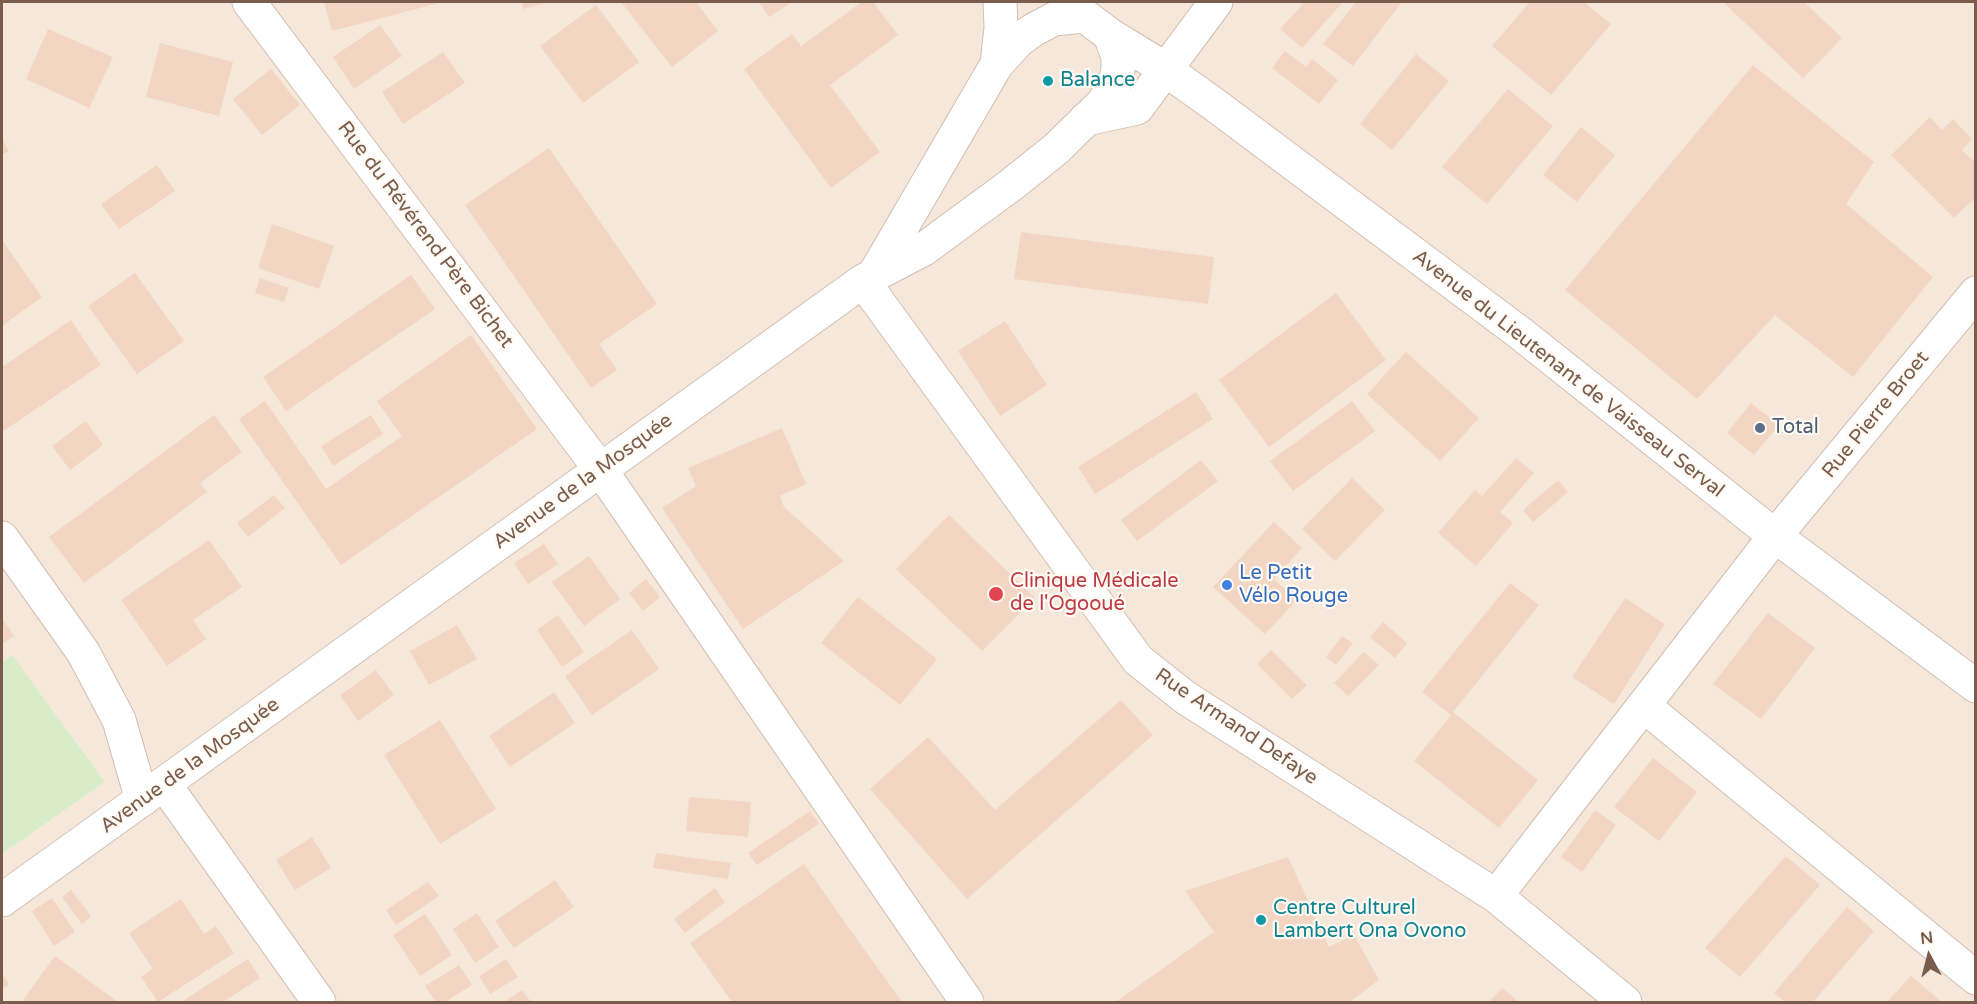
<!DOCTYPE html>
<html>
<head>
<meta charset="utf-8">
<style>
	body { margin:0 }
	#map { position:relative; width:1977px; height:1004px; overflow:hidden; background:#fdf6ec; font-family:"Varela Round",sans-serif }
	canvas { display:block }
	.frame { position:absolute; inset:0; border:3px solid #7a5c4d; pointer-events:none }
	.north { position:absolute; left:1899px; top:926px; width:60px; height:60px; -webkit-text-stroke:4px #fffaf3; paint-order:stroke; rotate:353deg; font-size:16px; font-weight:700; line-height:24px; text-align:center; color:#7a5c4d }
	.north::after { content:''; display:block; margin:auto; width:21px; height:27px; background:#7a5c4d; clip-path:polygon(50% 0,100% 100%,50% 72%,0 100%) }
</style>
</head>
<body>
<div id="map">
<canvas width="1977" height="1004"></canvas>
<div class="frame"></div>
<div class="north">N</div>
</div>
<script>
const ctx = document.querySelector('canvas').getContext('2d');
ctx.lineJoin = 'round';
function paint(path, color) { ctx.fillStyle = color; ctx.fill(path, 'evenodd'); }
const toPath = rows => new Path2D(rows.map(r => 'M' + r).join(''));
function strokePath(path, color, width, dash) { ctx.strokeStyle = color; ctx.lineWidth = width; ctx.lineCap = dash ? 'butt' : 'round'; ctx.setLineDash(dash || []); ctx.stroke(path); }
function write(font, color, halo, rows, align = 'center') {
  ctx.font = font + ' "Varela Round",sans-serif'; ctx.lineWidth = 4.5; ctx.setLineDash([]); ctx.textBaseline = 'middle'; ctx.strokeStyle = halo; ctx.fillStyle = color; for (const [text, x, y, turn = 0] of rows) {
    ctx.save(); ctx.translate(x, y); ctx.rotate((+turn || 0) * Math.PI / 180); ctx.textAlign = isNaN(turn) ? turn : align; if (halo) ctx.strokeText(text, 0, 0); ctx.fillText(text, 0, 0); ctx.restore();
  }
}
paint(toPath([
	[2,2,1975,2,1975,1002,2,1002,2,854,105,782,12,656,2,663]
]), '#f5e8da');
paint(toPath([
	[12,655,105,782,2,854,2,663]
]), '#d8ecc9');
paint(toPath([
	[324,2,443,2,332,31],
	[522,2,549,2,523,9],
	[621,2,696,2,718,31,672,67],
	[759,2,792,2,769,17],
	[862,2,873,2,898,35,830,85,880,152,831,188,744,69,792,34,801,46],
	[1305,2,1343,2,1302,48,1280,29],
	[1356,2,1402,2,1353,66,1323,44],
	[1530,2,1584,2,1611,24,1551,95,1492,46],
	[1723,2,1804,2,1842,38,1803,78],
	[596,5,639,62,583,103,540,46],
	[380,25,402,56,354,89,333,57],
	[48,29,113,57,89,108,26,79],
	[160,43,233,62,219,116,146,97],
	[1285,51,1306,67,1312,59,1338,80,1319,104,1272,68],
	[443,52,465,83,403,124,382,92],
	[1416,54,1449,81,1392,150,1360,124],
	[1753,65,1874,162,1846,204,1933,277,1853,377,1775,315,1697,399,1565,290],
	[271,69,300,105,262,135,233,99],
	[1508,89,1553,126,1487,204,1442,167],
	[1930,117,1942,130,1953,119,1972,139,1962,150,1976,163,1976,197,1954,218,1891,155],
	[1581,127,1615,155,1577,202,1543,175],
	[2,139,9,151,2,155],
	[549,148,657,304,599,344,617,370,591,388,465,205],
	[157,165,175,191,119,229,101,204],
	[272,224,334,246,319,289,258,268],
	[1021,232,1214,257,1208,304,1014,279],
	[2,240,42,297,2,326],
	[135,273,184,341,137,374,88,306],
	[411,275,435,309,286,411,263,377],
	[260,278,289,288,284,302,255,293],
	[1336,293,1386,360,1269,447,1219,380],
	[71,320,101,365,2,432,2,367],
	[1005,321,1047,385,1000,416,958,351],
	[471,335,537,429,341,565,239,419,265,401,326,489,402,436,377,401],
	[1406,352,1479,418,1440,461,1367,394],
	[1196,392,1213,419,1095,494,1078,467],
	[1352,401,1375,431,1293,491,1270,461],
	[1751,403,1779,425,1754,455,1727,433],
	[214,415,242,452,200,483,207,492,84,583,49,537],
	[371,415,383,434,333,466,321,446],
	[86,421,103,445,70,470,52,446],
	[782,428,806,484,780,496,784,507,844,561,743,629,662,508,696,486,688,468],
	[1516,458,1534,473,1500,512,1513,523,1476,566,1438,533,1475,490,1482,496],
	[1201,460,1218,481,1137,541,1121,520],
	[1352,478,1385,510,1335,561,1302,529],
	[1558,480,1568,492,1533,522,1523,510],
	[274,495,285,508,248,537,237,523],
	[949,515,1035,598,982,651,896,569],
	[1274,522,1302,548,1274,579,1297,600,1265,634,1213,587],
	[209,540,242,587,193,620,206,639,167,666,121,600],
	[544,544,558,564,528,584,514,563],
	[589,556,620,599,584,626,552,582],
	[646,579,660,597,643,611,629,593],
	[1510,583,1539,605,1453,712,1538,780,1499,828,1414,761,1451,715,1422,692],
	[858,597,937,659,900,705,821,643],
	[1625,598,1665,624,1614,704,1572,677],
	[1768,613,1815,648,1761,719,1713,684],
	[558,615,584,652,562,667,537,630],
	[2,618,14,636,2,644],
	[1383,622,1407,643,1395,658,1370,637],
	[457,625,477,659,429,685,410,651],
	[632,630,659,669,592,715,565,676],
	[1342,636,1353,643,1336,665,1326,657],
	[1271,650,1307,685,1292,699,1257,664],
	[1364,652,1379,665,1348,696,1334,683],
	[376,670,394,695,358,721,340,695],
	[554,692,575,723,510,767,489,736],
	[1121,700,1153,735,967,899,870,789,928,737,995,810],
	[440,720,496,809,440,844,384,755],
	[1653,758,1697,792,1659,841,1614,807],
	[689,797,751,802,748,837,686,831],
	[1595,810,1616,825,1582,872,1561,857],
	[810,811,819,824,757,865,748,853],
	[312,837,331,868,295,890,276,860],
	[656,853,731,863,728,879,653,868],
	[1786,856,1820,885,1740,977,1705,948],
	[1288,857,1329,947,1354,935,1379,980,1349,1002,1116,1002,1214,932,1185,891],
	[804,864,851,931,902,1002,732,1002,690,943],
	[555,880,574,907,514,948,495,921],
	[428,882,439,896,396,925,386,910],
	[715,888,725,902,685,933,674,919],
	[71,890,91,916,82,924,62,897],
	[52,898,75,932,54,946,32,911],
	[181,899,204,934,216,926,234,953,158,1002,141,977,153,969,129,933],
	[1847,907,1874,931,1813,1002,1785,1002,1774,993],
	[477,913,499,947,475,963,453,929],
	[425,914,452,955,420,976,393,935],
	[55,956,118,1002,27,1002,23,1000],
	[248,959,260,978,223,1002,181,1002],
	[506,959,518,977,490,994,479,976],
	[459,965,472,985,445,1002,436,1002,425,986],
	[2,974,9,984,2,990],
	[1911,976,1942,1002,1887,1002],
	[1502,988,1519,1002,1489,1002],
	[522,990,531,1002,504,1002]
]), '#f3d5c3');
const minor = toPath([
	[249,2,600,469,967,1002],
	[1066,2,1110,35,1159,65,1215,105,1520,333,1775,536,1976,686],
	[997,64,1001,28,1000,2],
	[1086,119,1137,108,1216,2],
	[874,275,997,64,1018,41,1033,30,1054,19,1083,16],
	[863,281,1138,660,1186,698,1496,896,1625,1002],
	[2,538,83,652,119,720,142,800],
	[1644,706,1976,978],
	[165,785,319,1002],
	[1496,896,1775,536,1976,293],
	[2,900,863,281,924,249,1011,185,1056,149,1103,103,1115,83,1118,70,1118,57,1110,35]
]);
strokePath(minor, '#d1beb0', 35);
strokePath(minor, '#fff', 33);
for (const [x, y, r, color] of [
	[1048,81,6,"#0f9aa8"],
	[1760,428,6,"#5c6f8a"],
	[1227,585,6,"#3f7fe0"],
	[996,594,8,"#e0444e"],
	[1261,920,6,"#0f9aa8"]
]) { const dot = new Path2D(); dot.arc(x, y, r, 0, 2 * Math.PI); ctx.fillStyle = color; ctx.fill(dot); strokePath(dot, '#fffaf3', 2); }
write('20px', '#0d838f', '#fffaf3', [
	["Balance",1060,81],
	["Centre Culturel",1273,909],
	["Lambert Ona Ovono",1273,932]
], 'left');
write('20px', '#7a5c4d', '#fffaf3', [
	["Rue du Révérend Père Bichet",425,235,53],
	["Avenue du Lieutenant de Vaisseau Serval",1568,374,38],
	["Rue Pierre Broet",1876,415,-51],
	["Avenue de la Mosquée",583,482,-36],
	["Rue Armand Defaye",1236,727,34],
	["Avenue de la Mosquée",190,766,-36]
]);
write('20px', '#4e5e75', '#fffaf3', [
	["Total",1772,428]
], 'left');
write('20px', '#366cbe', '#fffaf3', [
	["Le Petit",1239,574],
	["Vélo Rouge",1239,597]
], 'left');
write('20px', '#be3a42', '#fffaf3', [
	["Clinique Médicale",1010,582],
	["de l'Ogooué",1010,605]
], 'left');
</script>
</body>
</html>
